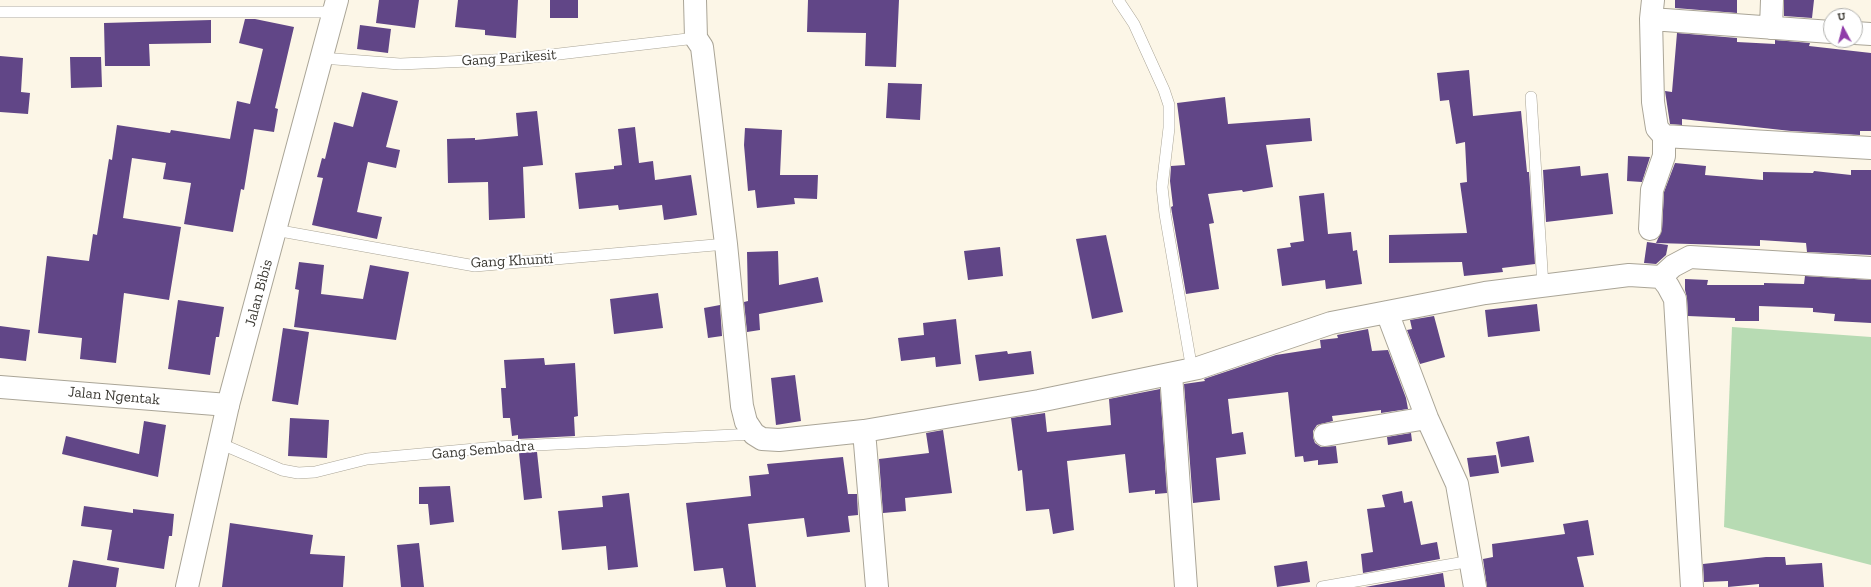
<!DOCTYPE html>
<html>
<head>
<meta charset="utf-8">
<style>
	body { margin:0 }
	#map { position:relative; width:1871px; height:587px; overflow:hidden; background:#fcf6e7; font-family:"Zilla Slab",serif }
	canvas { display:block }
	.north { position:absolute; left:1823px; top:8px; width:40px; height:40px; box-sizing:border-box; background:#fff; border:1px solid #b1b1ae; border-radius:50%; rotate:353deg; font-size:11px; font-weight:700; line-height:16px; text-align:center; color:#3d3b35 }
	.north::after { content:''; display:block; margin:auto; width:14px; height:18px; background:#8f3ba9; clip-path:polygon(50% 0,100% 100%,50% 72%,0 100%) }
</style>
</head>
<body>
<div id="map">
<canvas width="1871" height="587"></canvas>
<div class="north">U</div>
</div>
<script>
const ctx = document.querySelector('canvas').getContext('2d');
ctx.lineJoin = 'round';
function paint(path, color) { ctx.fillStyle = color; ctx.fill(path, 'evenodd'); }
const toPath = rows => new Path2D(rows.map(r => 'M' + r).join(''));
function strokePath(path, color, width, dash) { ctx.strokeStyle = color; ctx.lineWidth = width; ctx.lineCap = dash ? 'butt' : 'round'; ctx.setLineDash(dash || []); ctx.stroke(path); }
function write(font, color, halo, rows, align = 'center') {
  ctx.font = font + ' "Zilla Slab",serif'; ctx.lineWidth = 4; ctx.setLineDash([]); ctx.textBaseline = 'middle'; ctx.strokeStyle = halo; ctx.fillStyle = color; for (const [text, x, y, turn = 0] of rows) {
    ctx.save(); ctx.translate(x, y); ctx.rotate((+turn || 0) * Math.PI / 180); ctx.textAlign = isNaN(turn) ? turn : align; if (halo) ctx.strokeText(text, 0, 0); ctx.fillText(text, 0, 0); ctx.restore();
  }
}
paint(toPath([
	[1732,327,1871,337,1871,565,1724,527]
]), '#b7dbb3');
paint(toPath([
	[379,0,419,0,415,28,376,23],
	[458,0,518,0,516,38,485,35,485,30,455,27],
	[550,0,578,0,578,18,550,18],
	[808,0,899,0,896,67,865,66,866,33,807,32],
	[1675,0,1737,0,1737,13,1675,8],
	[1784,0,1814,0,1812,18,1784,16],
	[245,19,255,19,294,27,275,108,278,109,274,132,254,129,244,190,241,189,233,232,184,224,191,183,163,179,166,163,132,158,123,218,181,227,169,300,124,293,116,363,80,359,82,338,38,333,47,256,89,261,93,234,97,235,109,159,112,160,117,125,170,133,171,130,230,139,237,101,250,104,263,49,239,43],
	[211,20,211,43,149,44,150,66,105,66,104,23],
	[360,25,391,29,388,53,357,49],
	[1677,33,1737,38,1737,42,1775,44,1775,40,1810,43,1809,46,1871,53,1871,131,1860,131,1860,135,1791,131,1682,119,1682,125,1670,124,1665,91,1672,92],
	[0,56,23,58,21,92,30,93,28,114,0,112],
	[70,57,101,57,102,87,71,88],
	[1469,70,1473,116,1521,111,1527,172,1529,172,1535,264,1502,268,1503,272,1464,276,1462,262,1389,263,1389,235,1467,233,1460,183,1467,182,1465,142,1456,144,1449,100,1440,101,1437,73],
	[888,83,922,84,920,120,886,118],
	[362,92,398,101,386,147,400,150,396,168,368,162,357,212,382,217,377,239,312,225,323,178,317,177,322,158,325,159,334,122,353,127],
	[1225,97,1228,124,1310,118,1312,141,1266,145,1273,187,1243,192,1242,190,1208,194,1214,223,1209,224,1219,289,1186,294,1172,213,1171,207,1173,206,1170,181,1171,166,1185,165,1177,103],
	[537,111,543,165,523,167,525,218,489,220,488,182,448,183,447,139,475,138,475,140,518,136,516,113],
	[635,127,639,163,653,161,655,180,691,175,697,215,664,220,662,205,619,210,618,205,579,209,575,173,614,169,614,166,622,165,618,129],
	[745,128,782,130,780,175,818,175,817,199,794,198,795,204,757,208,755,190,748,191,744,145],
	[1628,156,1650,157,1642,182,1627,181],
	[1675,163,1706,166,1705,175,1763,180,1763,172,1813,173,1814,171,1851,175,1851,170,1871,170,1871,255,1807,252,1806,243,1760,240,1760,246,1656,243,1662,230,1664,192],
	[1580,166,1581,176,1608,173,1613,214,1546,222,1543,170],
	[1324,193,1328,234,1351,232,1353,251,1357,250,1362,284,1326,289,1325,280,1282,286,1277,249,1291,247,1290,243,1304,241,1299,196],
	[1106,235,1123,312,1092,319,1076,239],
	[1647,242,1668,245,1666,255,1656,264,1644,263],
	[1000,247,1003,276,968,280,964,251],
	[778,251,779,285,818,277,823,302,759,314,760,330,747,332,744,302,748,301,747,252],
	[299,262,324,265,321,294,363,299,370,265,409,272,396,340,294,327,299,290,295,289],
	[1805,276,1871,280,1871,323,1834,321,1835,314,1813,312,1813,308,1759,306,1759,321,1735,321,1735,318,1688,316,1687,298,1685,290,1685,279,1708,280,1707,285,1764,285,1764,283,1804,284],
	[658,293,663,328,614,334,610,299],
	[178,300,224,307,219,337,216,337,210,375,168,369],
	[1537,304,1540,331,1488,337,1485,310],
	[720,305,722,336,708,338,704,308],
	[1434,316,1445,357,1420,364,1407,330,1412,329,1410,320],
	[956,319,961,364,936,367,935,357,901,361,898,338,924,335,923,323],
	[0,326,30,330,26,361,0,358],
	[283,328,309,332,298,405,272,401],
	[1368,329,1372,351,1388,350,1406,398,1408,409,1381,413,1381,410,1332,416,1333,421,1317,425,1313,431,1313,437,1315,443,1321,447,1336,446,1338,463,1318,465,1318,460,1304,462,1303,456,1295,457,1288,392,1228,399,1232,434,1243,432,1246,454,1216,458,1220,500,1193,503,1184,384,1205,381,1204,379,1276,355,1321,348,1320,340,1338,338,1337,335],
	[1007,351,1008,354,1031,351,1034,374,979,381,975,355],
	[544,358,545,365,575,363,578,416,574,417,575,436,518,439,518,435,512,436,510,418,503,418,501,388,506,388,504,360],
	[795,375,801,421,776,425,771,378],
	[1160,389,1167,493,1155,494,1155,490,1129,493,1125,454,1067,461,1074,530,1053,534,1049,509,1026,511,1022,470,1018,471,1011,418,1045,413,1047,432,1111,425,1109,399],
	[290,418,329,420,327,458,288,456],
	[144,421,166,425,158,477,62,454,66,436,139,454],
	[943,430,952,493,905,498,906,511,883,513,879,459,929,453,926,433],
	[1411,433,1412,441,1388,445,1387,437],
	[1529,436,1534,462,1501,467,1496,442],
	[537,452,542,498,524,500,519,453],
	[1496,455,1499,473,1470,477,1467,458],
	[843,457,848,494,857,494,858,515,848,516,850,532,807,537,804,518,748,524,756,587,726,587,723,568,694,571,686,503,751,496,749,476,769,474,767,464],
	[450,486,454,522,430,525,428,504,419,504,419,487],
	[1402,491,1404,503,1412,501,1421,545,1437,542,1440,559,1363,573,1361,554,1373,552,1367,509,1385,507,1382,495],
	[629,493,638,567,608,570,606,546,562,550,558,511,603,507,602,496],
	[84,506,133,513,133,509,174,514,172,536,169,536,164,569,107,560,112,530,81,526],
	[1588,520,1594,555,1577,557,1584,587,1487,587,1483,559,1493,557,1492,544,1565,534,1563,524],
	[230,523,313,535,310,554,345,556,343,587,222,587],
	[419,543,424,587,401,587,397,545],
	[1766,557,1785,557,1786,565,1822,563,1824,587,1759,587,1759,584,1728,587,1728,581,1704,582,1703,564],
	[73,560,119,568,116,587,68,587],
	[1307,561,1310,582,1277,587,1274,566],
	[1443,573,1445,587,1365,587]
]), '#614687');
const lane = toPath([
	[1118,0,1134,24,1164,90,1169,105,1169,128,1162,187,1165,214,1192,370],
	[0,12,334,12],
	[322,58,400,64,516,59,696,38],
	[1531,97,1543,286],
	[275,230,475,266,726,244],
	[219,443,282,470,298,473,315,472,367,459,497,447,754,434],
	[1322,587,1471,561]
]);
const street = toPath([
	[695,0,696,38,702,47,726,244,742,406,746,422,754,434,762,439,779,440,864,431,1039,401,1198,368,1331,323,1485,293,1629,275,1661,277,1668,286,1675,299,1692,587],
	[1653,0,1651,19,1653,102,1657,128,1664,136,1871,148],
	[1651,19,1831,32],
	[1771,28,1772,0],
	[1855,33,1871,34],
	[1650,229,1652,190,1664,156,1664,136],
	[1661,277,1673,266,1690,257,1871,268],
	[1387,312,1427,418,1457,484,1475,587],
	[1171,374,1186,587],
	[0,387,228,405],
	[864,431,877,587],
	[1325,435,1427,418]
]);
const secondary = toPath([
	[187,587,228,405,337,0]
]);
strokePath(lane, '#aaa597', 12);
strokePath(street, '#aaa597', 24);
strokePath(secondary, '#aaa597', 24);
strokePath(lane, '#fff', 11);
strokePath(street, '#fff', 22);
strokePath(secondary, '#fff', 22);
write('15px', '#3d3b35', '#fff', [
	["Gang Parikesit",509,58,-4],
	["Gang Khunti",512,261,-3],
	["Jalan Bibis",259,293,-75],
	["Jalan Ngentak",114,396,5],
	["Gang Sembadra",483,450,-5]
]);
</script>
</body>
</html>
